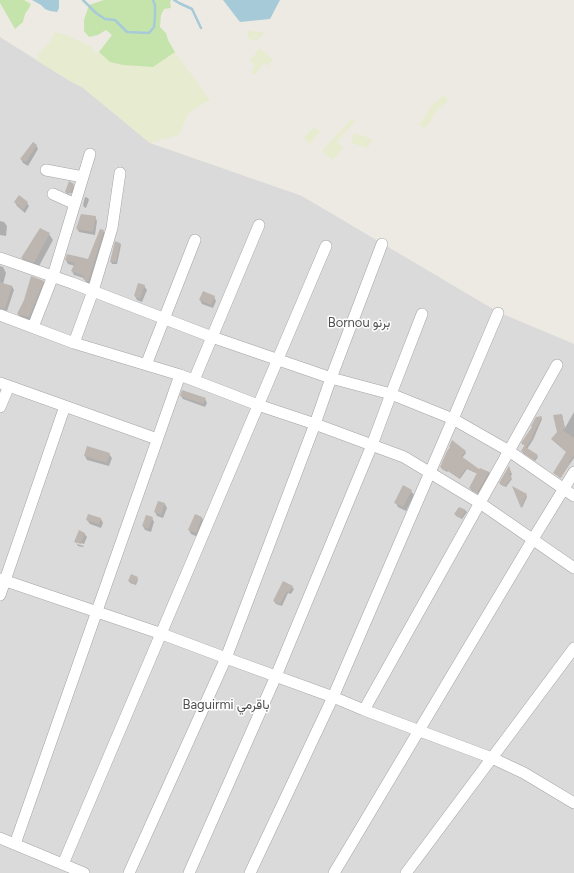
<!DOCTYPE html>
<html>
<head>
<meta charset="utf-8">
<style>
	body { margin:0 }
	canvas { display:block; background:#edeae3 }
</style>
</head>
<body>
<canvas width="574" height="873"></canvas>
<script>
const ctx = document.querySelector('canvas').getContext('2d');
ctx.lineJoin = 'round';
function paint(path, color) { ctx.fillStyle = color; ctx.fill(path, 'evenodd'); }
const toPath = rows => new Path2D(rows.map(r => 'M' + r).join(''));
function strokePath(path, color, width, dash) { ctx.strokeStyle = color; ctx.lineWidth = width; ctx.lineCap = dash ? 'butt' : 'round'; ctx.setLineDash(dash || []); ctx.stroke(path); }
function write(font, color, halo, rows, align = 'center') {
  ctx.font = font + ' Figtree,Vazirmatn,sans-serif'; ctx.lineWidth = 3; ctx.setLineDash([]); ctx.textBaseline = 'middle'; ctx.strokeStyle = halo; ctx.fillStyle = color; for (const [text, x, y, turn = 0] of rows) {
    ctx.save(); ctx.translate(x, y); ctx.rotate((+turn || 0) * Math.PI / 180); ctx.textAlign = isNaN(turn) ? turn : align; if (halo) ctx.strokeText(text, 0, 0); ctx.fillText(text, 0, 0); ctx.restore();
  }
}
paint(toPath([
	[0,37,70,81,82,87,150,143,302,196,498,312,574,344,574,873,0,873]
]), '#dbdada');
paint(toPath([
	[248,30,256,32,264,32,261,37,255,41,248,38],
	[55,32,66,35,90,46,96,54,99,52,110,62,153,67,175,52,210,100,189,112,179,135,150,143,82,87,70,81,36,60,39,53,50,42],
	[260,48,273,60,268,66,264,63,255,75,251,73,255,66,250,61],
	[444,95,448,101,436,111,431,121,424,128,419,124,426,115,430,107],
	[351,119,355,122,337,141,343,148,332,160,322,151],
	[314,127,320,132,310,144,304,138],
	[354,133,372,139,368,148,351,143]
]), '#e7ebcf');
paint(toPath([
	[0,0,24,0,31,4,29,8,25,14,23,22,15,29,0,3],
	[104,0,171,0,170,2,171,8,164,9,161,15,160,27,166,33,168,40,175,52,153,67,123,65,110,62,99,52,112,35,106,30,98,35,89,37,84,31,84,20,89,5]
]), '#c5e4ac');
paint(toPath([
	[32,0,59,0,59,8,57,12,50,11,45,9,41,5],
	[223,0,280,0,270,19,240,22]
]), '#a6cad8');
paint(toPath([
	[36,145,38,149,28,166,23,163,21,159],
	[73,185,75,189,73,194,68,192,68,194,73,196,72,197,69,196,66,192],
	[85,197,88,198,89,200,86,208,84,207,83,205],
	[15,202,27,203,29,206,25,213,17,206],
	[95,217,97,221,95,235,79,232,77,228],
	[0,221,4,222,7,226,6,236,0,235],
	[103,231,106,235,90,285,86,282,84,278,74,275,72,271,75,266,68,264,66,260,88,260],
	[49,234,53,240,38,268,25,264,22,258],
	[116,243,120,243,121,245,117,264,112,264,111,262],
	[0,266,3,267,6,273,3,284,12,286,14,290,7,311,0,309],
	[43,281,46,287,33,323,22,320,18,314],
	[144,286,147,290,142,302,137,300,135,296],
	[214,297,216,301,213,308,202,304,200,300],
	[181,396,205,399,207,403,205,407,183,399],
	[574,412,574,458,560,478,554,473,567,452,552,439,558,432,562,415,565,428],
	[541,417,542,419,533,440,527,449,537,456,538,457,535,461,523,453,523,451],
	[465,451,466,453,462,458,480,470,489,472,490,474,478,494,471,490,470,488,478,474,467,469,460,479,448,471,447,472,442,469,441,467],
	[109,454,112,458,109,466,87,460,85,456],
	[509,468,512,474,510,477,512,479,506,487,501,485,500,483],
	[514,488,526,495,527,497,522,508],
	[411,491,414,495,406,511,398,507,396,503],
	[165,504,167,508,163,518,157,516,155,512],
	[459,508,466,511,467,512,462,519,456,516,455,514],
	[89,515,101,519,103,523,101,528,90,524,87,520],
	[196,515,202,518,204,522,198,537,191,534,189,530],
	[152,518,154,522,151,532,145,530,143,526],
	[84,533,87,537,84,544,77,542,77,544,84,546,83,547,78,546,76,542],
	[137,578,138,580,136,585,130,583,129,581],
	[292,587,294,589,291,594,288,593,282,606,276,604,274,601]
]), '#0003');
strokePath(toPath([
	[83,0,96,13,105,19,115,20,127,32,149,33,154,27,155,16,155,5,153,0],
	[174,0,179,3,192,9,201,28]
]), '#a6cad8', 2.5);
paint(toPath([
	[33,142,37,145,26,162,20,159],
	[69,181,74,184,70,194,65,192],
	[19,195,28,202,23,210,14,202],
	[81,214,96,216,93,232,76,229],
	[40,228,50,233,34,263,21,258],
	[100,229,104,230,88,282,83,279,84,276,71,271,75,263,65,260,67,254,88,259],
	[115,241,120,243,116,262,110,262],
	[31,276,44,281,29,317,17,314,24,300],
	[0,282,12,286,5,309,0,308],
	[138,283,145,285,140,299,134,296],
	[203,291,215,296,211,305,199,300],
	[182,390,206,398,203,404,180,396],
	[562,414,565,429,562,430,574,438,574,455,569,462,570,463,561,478,553,473,566,452,551,439,557,432,553,415],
	[542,416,532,437,533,437,526,447,521,443,532,427,531,426,536,417],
	[452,440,466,451,461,456,479,469,480,468,489,472,477,493,469,488,477,473,466,468,459,478,447,470,446,471,440,467,447,451,450,447,449,447],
	[87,446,110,453,107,463,84,456],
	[524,446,538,455,534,460,521,451],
	[509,466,511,472,509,475,512,477,505,486,499,483],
	[403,485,412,490,403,507,394,503],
	[512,486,527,494,521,508],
	[158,501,165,503,161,515,154,512],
	[459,507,466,510,461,518,454,514],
	[88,514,101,518,99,524,86,520],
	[195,514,202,517,196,533,188,530],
	[146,515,153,517,148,529,142,526],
	[79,530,85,533,81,544,74,542],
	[131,574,138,577,135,584,128,581],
	[283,581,293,586,289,592,287,591,280,604,273,601]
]), '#bdb6b0');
const minor = toPath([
	[46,170,83,177],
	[53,194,75,204],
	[0,258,72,283,212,337,331,378,391,394,453,419,509,451,574,496],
	[0,315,74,343,180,375,258,405,315,424,404,457,480,503,574,568],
	[33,327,53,276,90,154],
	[74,343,93,291,112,228,120,173],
	[146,365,195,240],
	[194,380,259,225],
	[0,383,157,439],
	[0,407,9,386],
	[0,579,162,634,226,658,333,697,364,710,492,758,524,773,574,803],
	[0,595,65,406],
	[364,710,557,365],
	[0,838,84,873],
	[15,844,180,375],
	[63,864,326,246],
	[129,873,226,658,315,424,331,378,382,244],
	[189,873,276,676,372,445,391,394,422,314],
	[250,873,333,697,453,419,498,313],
	[334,873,533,539,574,472],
	[406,873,574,648]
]);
strokePath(minor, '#a4a4a4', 12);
strokePath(minor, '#fff', 11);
write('13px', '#505050', '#fff', [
	["Bornou برنو",359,323],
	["Baguirmi باقرمي",226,705]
]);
</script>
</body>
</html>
